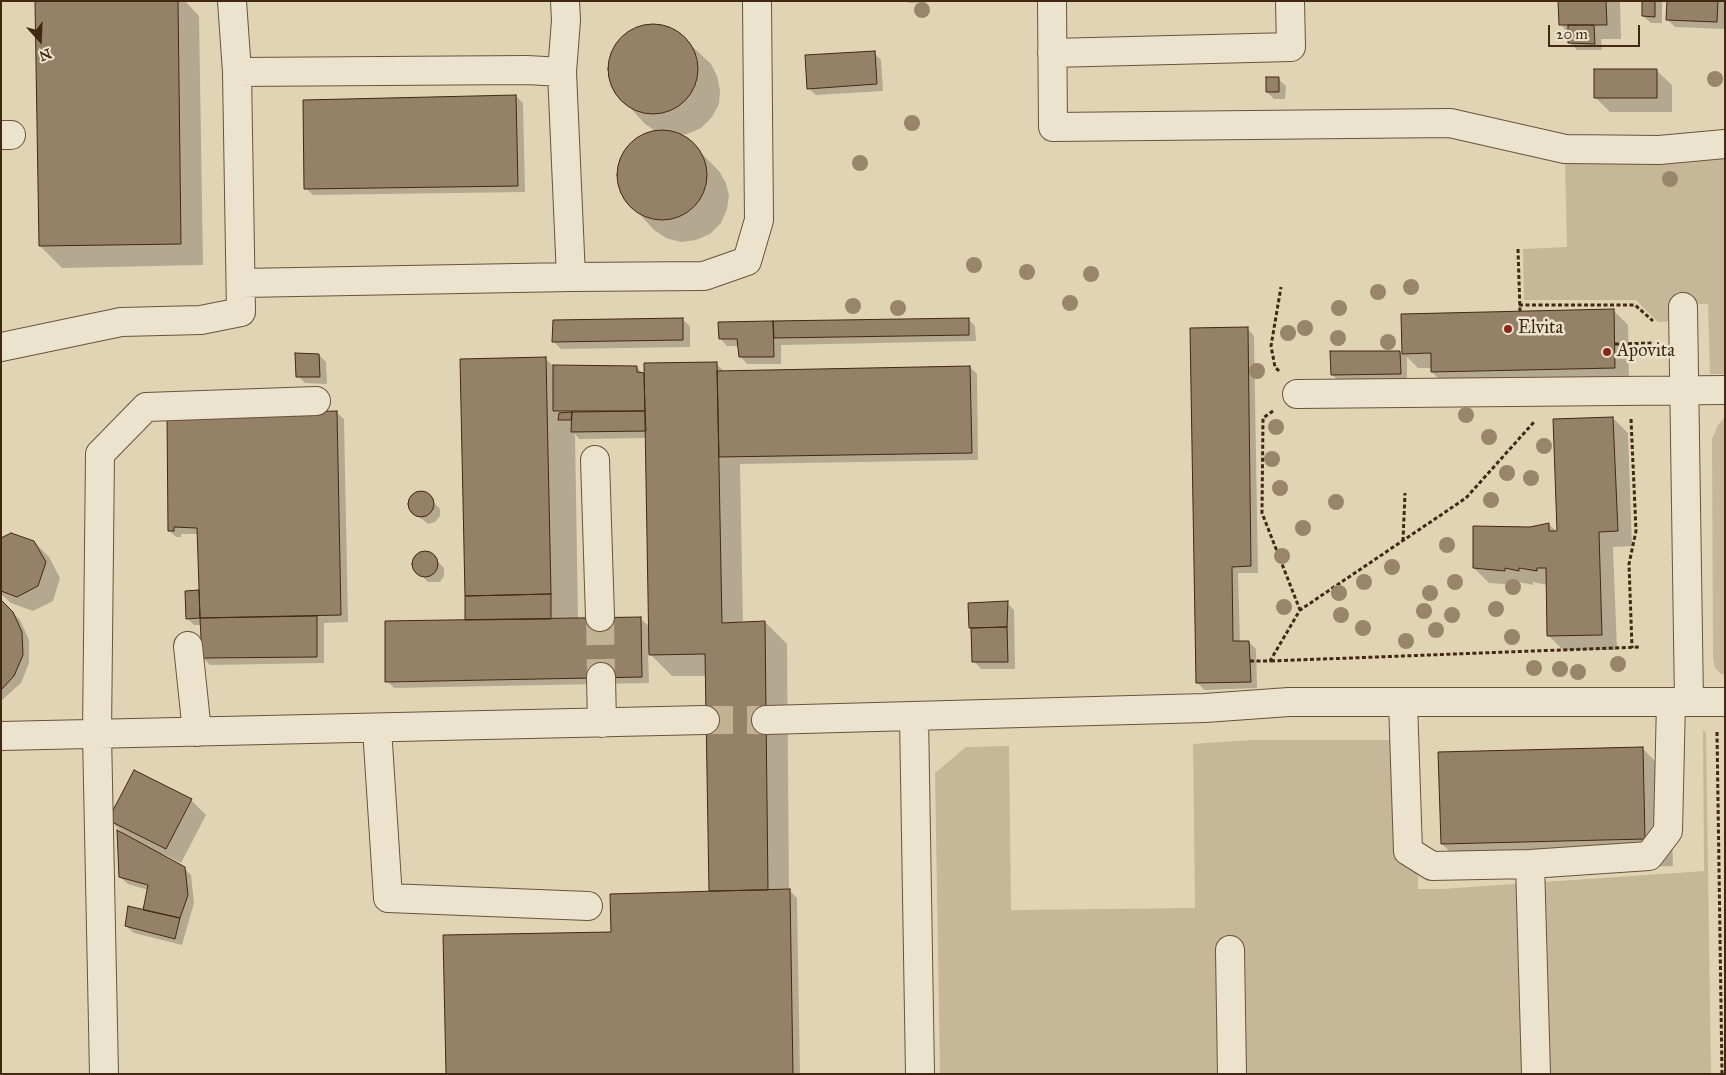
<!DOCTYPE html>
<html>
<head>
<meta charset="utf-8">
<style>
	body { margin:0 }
	#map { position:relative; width:1726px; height:1075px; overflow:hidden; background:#e1d4b5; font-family:"IM FELL Great Primer",serif }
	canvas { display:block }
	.frame { position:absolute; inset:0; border:2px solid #422812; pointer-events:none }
	.north { position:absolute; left:15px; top:15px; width:50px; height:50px; -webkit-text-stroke:4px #ece3cf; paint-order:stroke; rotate:160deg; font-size:14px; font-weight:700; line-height:20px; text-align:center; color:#422812 }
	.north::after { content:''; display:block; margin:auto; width:18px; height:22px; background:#422812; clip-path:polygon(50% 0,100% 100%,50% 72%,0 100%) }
	.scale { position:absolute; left:1548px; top:25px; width:92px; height:22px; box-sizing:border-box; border:2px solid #422812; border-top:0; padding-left:6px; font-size:15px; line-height:18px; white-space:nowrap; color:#422812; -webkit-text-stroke:4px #ece3cf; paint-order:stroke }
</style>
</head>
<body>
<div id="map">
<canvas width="1726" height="1075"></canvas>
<div class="frame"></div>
<div class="north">N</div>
<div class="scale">20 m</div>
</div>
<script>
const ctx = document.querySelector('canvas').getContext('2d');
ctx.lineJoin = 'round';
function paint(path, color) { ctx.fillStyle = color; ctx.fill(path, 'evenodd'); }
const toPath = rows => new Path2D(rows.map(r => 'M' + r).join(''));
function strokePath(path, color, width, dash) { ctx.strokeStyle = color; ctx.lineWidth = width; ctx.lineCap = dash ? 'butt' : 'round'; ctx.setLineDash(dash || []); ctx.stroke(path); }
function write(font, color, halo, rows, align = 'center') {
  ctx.font = font + ' "IM FELL Great Primer",serif'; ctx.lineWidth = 5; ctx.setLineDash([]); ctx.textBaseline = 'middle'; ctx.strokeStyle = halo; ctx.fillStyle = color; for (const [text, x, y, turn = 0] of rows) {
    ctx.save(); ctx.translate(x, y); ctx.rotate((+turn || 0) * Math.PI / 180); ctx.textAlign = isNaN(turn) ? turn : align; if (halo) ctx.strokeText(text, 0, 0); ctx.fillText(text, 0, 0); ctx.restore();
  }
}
paint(toPath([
	[1725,159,1725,374,1710,374,1708,304,1672,304,1671,321,1658,322,1636,300,1524,300,1523,249,1567,247,1565,160,1610,163],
	[1725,417,1725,674,1721,674,1715,668,1713,659,1712,439,1718,425],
	[1703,730,1706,733,1711,1074,940,1074,935,773,966,747,1009,746,1011,910,1195,908,1193,744,1251,740,1417,740,1418,889,1441,889,1704,871]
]), '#c6b799');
paint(toPath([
	[37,1,185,1,199,16,203,265,62,268,40,246],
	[907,1,931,1,931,2,909,3],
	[1560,1,1620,1,1621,39,1601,39,1602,50,1577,50,1570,43,1570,34,1561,25],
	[1644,1,1662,1,1662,23,1651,23,1643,16],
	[1668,1,1725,1,1724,29,1675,27,1668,20],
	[652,25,665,27,678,33,711,64,717,76,720,90,719,104,712,117,701,128,687,134,680,135,687,139,719,171,726,183,729,196,727,209,721,223,710,234,696,240,681,242,666,238,654,230,622,195,618,180,619,165,625,151,635,140,647,133,657,132,645,124,613,89,609,74,610,59,616,45,626,34,638,27],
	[874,53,881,60,883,91,816,95,808,88],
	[1657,71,1672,85,1672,112,1610,112,1595,97],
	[1278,79,1286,86,1285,99,1274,99,1267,92],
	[516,96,523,103,525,192,313,195,306,188],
	[1613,310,1628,325,1629,382,1447,387,1432,372,1432,368,1418,368,1407,357,1407,381,1339,382,1332,374,1400,352,1403,355,1402,315],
	[682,319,690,326,690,347,561,349,554,342],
	[968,319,975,326,976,341,781,345,781,364,747,364,740,356,739,346,727,346,720,338,719,323],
	[1247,328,1254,336,1258,573,1238,573,1240,642,1249,642,1256,649,1257,688,1204,690,1197,682],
	[319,355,326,362,327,384,305,383,298,376],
	[546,359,553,366,636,367,646,376,716,364,725,372,970,367,977,374,978,460,740,464,743,623,765,622,787,644,789,890,797,898,800,1074,447,1074,612,933,710,893,707,676,672,676,648,652,649,683,394,688,387,681,466,621],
	[643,376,646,379,646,389,644,389],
	[575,434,579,439,647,438,650,627,640,618,578,619],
	[336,412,344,419,348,622,324,623,324,663,210,665,203,658,201,625,194,625,187,618,186,592,200,591,198,534,181,534,181,537,176,537,169,530],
	[1613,418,1628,433,1632,546,1613,547,1617,650,1563,650,1548,635,1547,585,1533,582,1533,585,1519,582,1519,585,1489,583,1474,568,1530,528,1548,524,1558,532],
	[425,493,440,509,440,516,435,522,428,524,411,510,410,502,417,494],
	[1,539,34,542,49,557,60,578,53,601,33,611,11,603,1,594],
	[421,553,429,553,444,568,444,576,440,582,428,582,415,569,414,562],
	[1,602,20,620,29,640,29,663,21,683,1,701],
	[1007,603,1014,610,1015,669,981,669,974,661,970,604],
	[1642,748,1670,776,1673,866,1470,872,1442,844],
	[191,800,206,815,181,863,163,854,162,856,184,868,191,875,194,903,182,945,134,933,126,926,144,911,148,890,128,884,120,877,126,836,110,820]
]), '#0003');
const building = toPath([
	[35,1,178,1,181,244,39,246,35,1],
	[1558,1,1606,1,1607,25,1559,25,1558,1],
	[1642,1,1655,1,1655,17,1642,16,1642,1],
	[1667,1,1718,1,1717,22,1666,20,1667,1],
	'608 69a45 45 0 1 1 90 0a45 45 0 1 1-90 0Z',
	[1568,25,1594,25,1595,44,1568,43,1568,25],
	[875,51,877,84,807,89,805,55,875,51],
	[1594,69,1657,69,1657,98,1594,98,1594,69],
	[1266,77,1279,77,1279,92,1266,92,1266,77],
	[516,95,518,186,304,189,303,100,516,95],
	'617 175a45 45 0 1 1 90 0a45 45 0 1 1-90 0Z',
	[1614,309,1615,368,1431,372,1431,353,1402,354,1401,314,1614,309],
	[683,318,683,340,552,342,553,320,683,318],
	[969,318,969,335,774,338,773,321,969,318],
	[773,321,774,357,739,357,737,339,719,339,718,322,773,321],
	[1248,327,1251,566,1232,567,1233,641,1249,641,1251,682,1196,683,1190,328,1248,327],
	[1330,351,1400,351,1401,374,1331,375,1330,351],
	[295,353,319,354,320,377,296,377,295,353],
	[546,357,551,594,465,596,460,359,546,357],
	[717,362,722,623,765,621,768,890,709,891,705,654,649,655,644,363,717,362],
	[553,365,637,366,637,372,644,373,645,411,553,411,553,365],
	[970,366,972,453,719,457,717,371,970,366],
	[337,411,341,615,200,618,197,528,174,527,174,531,168,531,167,415,337,411],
	[645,411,646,431,571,432,572,412,645,411],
	[572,412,571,420,558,420,559,413,572,412],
	[1613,417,1618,531,1599,532,1602,635,1547,636,1546,568,1537,568,1537,571,1519,568,1519,571,1505,568,1505,571,1473,568,1473,526,1530,527,1549,523,1549,531,1557,531,1553,419,1613,417],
	'408 504a13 13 0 1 1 26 0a13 13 0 1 1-26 0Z',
	[11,533,34,541,46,562,38,586,17,597,1,591,1,538,11,533],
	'412 564a13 13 0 1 1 26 0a13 13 0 1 1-26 0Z',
	[199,590,200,618,186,619,185,591,199,590],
	[551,594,551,619,465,620,465,596,551,594],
	[1,600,13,612,22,632,23,655,14,676,1,690,1,600],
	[1008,601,1007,627,969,628,968,603,1008,601],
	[317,616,317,657,202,658,200,618,317,616],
	[641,617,642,677,385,682,385,621,641,617],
	[1007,627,1008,662,972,662,971,628,1007,627],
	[1643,747,1645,839,1441,844,1438,752,1643,747],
	[134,770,192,799,166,849,108,820,134,770],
	[117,830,185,867,188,895,180,918,143,910,148,885,119,877,117,830],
	[790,889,793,1074,446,1074,443,935,611,932,610,894,790,889],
	[128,906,180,918,175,939,125,926,128,906]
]);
paint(building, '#958167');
strokePath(building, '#422812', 1);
strokePath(toPath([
	[600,617,601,677],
	[705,720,766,720]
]), '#c1b294', 28, [28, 14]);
const minor = toPath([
	[1052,1,1053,127,1450,123,1565,149,1659,150,1725,144],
	[1052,53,1291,47,1290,1],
	[237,72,527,70,562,72,571,277,704,276,747,261,759,220,757,1],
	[562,72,566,20,565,1],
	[1,135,11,135],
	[242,283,571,277],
	[1683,307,1689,702],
	[1,347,121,322,201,320,241,312,237,72,232,1],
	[1297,394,1725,390],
	[595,460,600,617],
	[188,646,197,732],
	[601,677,602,723],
	[1403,702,1408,851,1432,866,1530,864,1649,856,1668,831,1671,702],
	[914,716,920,1074],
	[766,720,1205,708,1289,702,1725,702],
	[377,728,388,898,588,906],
	[1,736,705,720],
	[1530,864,1536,1074],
	[1230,950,1232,1074],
	[104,1074,97,734,100,454,146,407,316,401]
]);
strokePath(minor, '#6a533b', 30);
strokePath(toPath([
	[1518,249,1520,311],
	[1519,305,1635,305,1653,321],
	[1615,344,1654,343],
	[1279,371,1275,367,1271,346,1281,287],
	[1273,411,1263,418,1262,513,1300,610],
	[1631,419,1636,531,1629,564,1632,648],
	[1403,541,1405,493],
	[1250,661,1270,661,1300,610,1466,498,1534,422],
	[1271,661,1639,647],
	[1717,732,1722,1074]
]), '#422812', 3, [4, 2.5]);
strokePath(minor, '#ece3cf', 28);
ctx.fillStyle = '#98856a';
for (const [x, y] of [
	[922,10],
	[1715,79],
	[912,123],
	[860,163],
	[1670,179],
	[974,265],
	[1027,272],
	[1091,274],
	[1411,287],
	[1378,292],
	[1070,303],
	[853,306],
	[898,308],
	[1339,308],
	[1305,328],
	[1288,333],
	[1338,338],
	[1388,342],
	[1257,371],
	[1466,415],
	[1276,427],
	[1489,437],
	[1544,446],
	[1272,459],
	[1507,473],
	[1531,478],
	[1280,488],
	[1491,500],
	[1336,502],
	[1303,528],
	[1447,545],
	[1282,556],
	[1392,567],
	[1364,582],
	[1455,582],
	[1513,587],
	[1339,593],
	[1430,593],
	[1284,607],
	[1496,609],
	[1424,611],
	[1341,615],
	[1452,615],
	[1363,628],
	[1436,630],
	[1512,637],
	[1406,641],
	[1618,664],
	[1534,668],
	[1560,669],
	[1578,672]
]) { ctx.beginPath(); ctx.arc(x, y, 8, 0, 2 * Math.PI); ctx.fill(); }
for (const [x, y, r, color] of [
	[1508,329,5,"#8f2418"],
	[1607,352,5,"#8f2418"]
]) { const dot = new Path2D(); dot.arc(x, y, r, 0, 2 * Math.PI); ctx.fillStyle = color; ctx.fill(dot); strokePath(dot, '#ece3cf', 2); }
write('18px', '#422812', '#ece3cf', [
	["Elvita",1518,329],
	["Apovita",1617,352]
], 'left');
</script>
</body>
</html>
